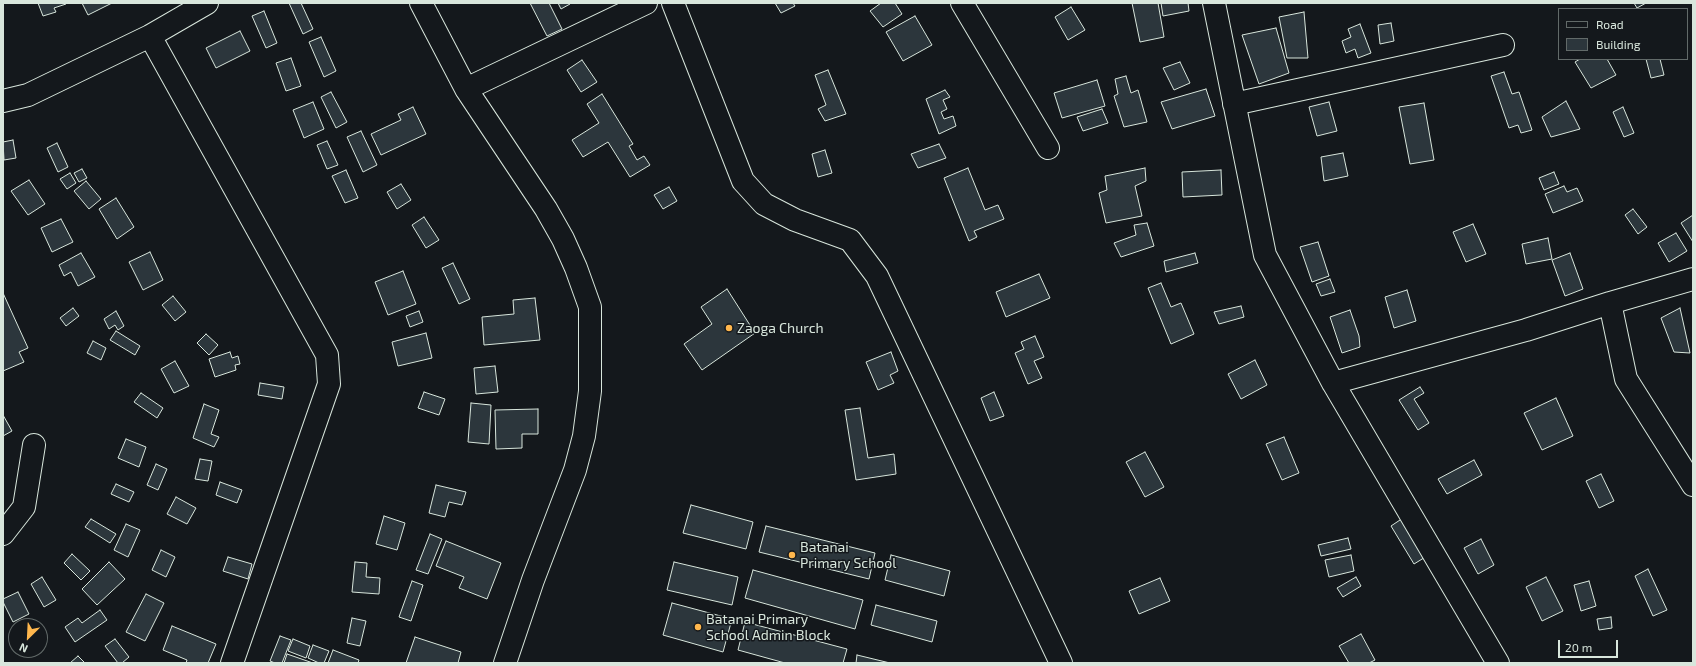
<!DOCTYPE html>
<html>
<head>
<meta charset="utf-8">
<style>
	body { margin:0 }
	#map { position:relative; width:1696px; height:666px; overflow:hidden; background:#14181c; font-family:"Exo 2",sans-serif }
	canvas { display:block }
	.frame { position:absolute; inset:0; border:4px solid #d8e6dc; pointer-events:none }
	.legend { position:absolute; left:1558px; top:8px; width:130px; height:52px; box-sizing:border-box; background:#14181c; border:1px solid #626a69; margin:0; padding:5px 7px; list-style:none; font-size:12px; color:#d8e6dc }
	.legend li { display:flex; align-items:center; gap:8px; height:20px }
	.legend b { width:20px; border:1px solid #626a69 }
	.north { position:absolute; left:8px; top:618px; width:40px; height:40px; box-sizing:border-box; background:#14181c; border:1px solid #626a69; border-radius:50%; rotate:204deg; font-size:11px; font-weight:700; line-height:16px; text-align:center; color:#d8e6dc }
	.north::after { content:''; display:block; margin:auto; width:14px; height:18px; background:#ffb74d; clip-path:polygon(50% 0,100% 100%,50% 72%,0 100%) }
	.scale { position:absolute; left:1558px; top:640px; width:60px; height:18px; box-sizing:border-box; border:2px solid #d8e6dc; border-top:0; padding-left:5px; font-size:12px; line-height:14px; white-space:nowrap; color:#d8e6dc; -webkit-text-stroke:3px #14181c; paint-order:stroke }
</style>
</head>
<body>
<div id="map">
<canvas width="1696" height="666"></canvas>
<div class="frame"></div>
<ul class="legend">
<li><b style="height:5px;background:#14181c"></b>Road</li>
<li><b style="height:11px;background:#2c363c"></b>Building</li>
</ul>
<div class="north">N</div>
<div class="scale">20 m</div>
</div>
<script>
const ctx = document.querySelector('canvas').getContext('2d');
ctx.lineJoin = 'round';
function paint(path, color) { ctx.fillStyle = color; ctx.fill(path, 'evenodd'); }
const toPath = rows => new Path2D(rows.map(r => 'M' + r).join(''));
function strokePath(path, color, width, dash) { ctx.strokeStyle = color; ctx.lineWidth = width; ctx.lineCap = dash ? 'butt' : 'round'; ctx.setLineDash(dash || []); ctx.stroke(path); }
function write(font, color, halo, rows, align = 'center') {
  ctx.font = font + ' "Exo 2",sans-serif'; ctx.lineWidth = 3; ctx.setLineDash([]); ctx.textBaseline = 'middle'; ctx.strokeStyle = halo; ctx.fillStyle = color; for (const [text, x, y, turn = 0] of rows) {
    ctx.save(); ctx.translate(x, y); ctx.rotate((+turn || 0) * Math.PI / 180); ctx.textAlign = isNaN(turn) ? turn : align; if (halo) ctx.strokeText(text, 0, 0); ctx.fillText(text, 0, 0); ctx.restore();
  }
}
const building = toPath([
	[38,3,65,3,66,4,54,8,56,12,43,16,38,3],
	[82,3,112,3,88,15,82,3],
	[289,3,301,3,313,29,303,34,289,3],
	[530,3,549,3,562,29,547,36,530,3],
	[558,3,570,3,570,4,561,9,558,3],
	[775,3,793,3,795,6,781,13,775,3],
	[881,3,895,3,902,14,883,27,870,11,881,3],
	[1132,3,1158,3,1164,37,1140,42,1132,3],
	[1161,3,1188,3,1189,11,1163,16,1161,3],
	[1634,3,1646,3,1637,8,1634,3],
	[1071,7,1085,30,1068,40,1055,17,1071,7],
	[264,11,277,43,266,48,252,16,264,11],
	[1304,12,1308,58,1287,58,1279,17,1304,12],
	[915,16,932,45,903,61,886,32,915,16],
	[1391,23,1394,41,1380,44,1378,25,1391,23],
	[1360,24,1371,53,1358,58,1355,49,1346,53,1342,41,1351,37,1348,29,1360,24],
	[1276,28,1289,73,1259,84,1242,35,1276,28],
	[240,31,250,51,216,68,206,48,240,31],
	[321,37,336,71,324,77,309,42,321,37],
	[291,58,301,86,286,91,276,63,291,58],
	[1580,59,1607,59,1616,75,1591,88,1575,62,1580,59],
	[1646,59,1660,59,1664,75,1651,78,1646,59],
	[582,60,597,82,581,92,567,70,582,60],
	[1180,62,1190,83,1174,90,1163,68,1180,62],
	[828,70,846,114,825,121,818,109,826,105,815,75,828,70],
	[1504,72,1512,94,1519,92,1532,130,1521,133,1518,125,1509,128,1491,76,1504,72],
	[1126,76,1131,93,1138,90,1147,122,1124,127,1114,96,1118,94,1115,79,1126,76],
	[1097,80,1105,106,1062,118,1054,93,1097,80],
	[1206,89,1215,116,1172,129,1161,102,1206,89],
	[945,90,950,97,943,100,947,109,941,112,944,119,953,116,956,126,939,134,926,99,945,90],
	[331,92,347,122,336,128,321,97,331,92],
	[602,94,633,144,629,146,637,160,644,156,650,165,630,177,608,142,583,157,572,140,599,123,587,104,602,94],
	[1566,101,1580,129,1551,137,1542,117,1566,101],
	[313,102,324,129,304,138,293,110,313,102],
	[1329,102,1337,131,1317,136,1309,107,1329,102],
	[1424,103,1434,160,1410,164,1399,107,1424,103],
	[413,107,426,134,381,155,371,134,401,120,398,114,413,107],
	[1623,107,1634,133,1624,137,1613,112,1623,107],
	[1102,109,1108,123,1083,131,1077,117,1102,109],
	[361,131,377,165,363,172,347,137,361,131],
	[13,140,16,158,4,160,3,142,13,140],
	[327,141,338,165,327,169,317,145,327,141],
	[57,143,68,167,58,172,47,148,57,143],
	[939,144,946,158,918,168,911,154,939,144],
	[825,150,832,173,818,177,812,154,825,150],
	[1343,153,1348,176,1324,181,1321,157,1343,153],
	[968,168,985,210,998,205,1004,219,974,231,977,237,969,241,944,178,968,168],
	[1145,168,1146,181,1135,186,1142,216,1106,223,1099,193,1107,190,1105,176,1145,168],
	[82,169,87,178,79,182,74,173,82,169],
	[346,170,358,198,345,203,332,176,346,170],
	[1221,170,1222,195,1183,197,1182,172,1221,170],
	[1554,172,1559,184,1544,190,1539,178,1554,172],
	[70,173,76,183,67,189,60,179,70,173],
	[29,180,45,204,28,215,11,191,29,180],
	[86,181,101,199,89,209,74,191,86,181],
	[401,184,411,200,397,209,387,192,401,184],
	[1564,186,1567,192,1577,188,1583,201,1553,213,1545,194,1564,186],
	[669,187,677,201,663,209,654,195,669,187],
	[116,198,134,227,117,239,99,209,116,198],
	[1633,209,1647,227,1638,234,1625,215,1633,209],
	[1693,215,1693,242,1681,223,1693,215],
	[424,217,439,240,426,248,412,225,424,217],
	[61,219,73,242,52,252,41,228,61,219],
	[1147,223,1154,246,1121,257,1114,243,1136,235,1134,225,1147,223],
	[1473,224,1486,254,1466,262,1453,232,1473,224],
	[1676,233,1687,251,1669,262,1658,243,1676,233],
	[1548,238,1552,259,1526,264,1522,244,1548,238],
	[1318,242,1329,276,1312,282,1300,247,1318,242],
	[150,252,163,280,143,290,129,262,150,252],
	[81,253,95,277,78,286,71,272,64,276,59,265,81,253],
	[1195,253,1198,263,1166,272,1164,261,1195,253],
	[1570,253,1583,289,1565,296,1552,260,1570,253],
	[453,263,470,299,459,304,442,268,453,263],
	[403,271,416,304,388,315,375,282,403,271],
	[1039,274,1050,298,1006,317,996,292,1039,274],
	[1330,279,1335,292,1321,296,1316,284,1330,279],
	[1161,283,1171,307,1181,303,1194,334,1171,344,1148,288,1161,283],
	[727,289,755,333,702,370,684,344,712,324,701,307,727,289],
	[1407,290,1416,321,1394,328,1385,297,1407,290],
	[3,293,28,348,19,352,24,362,3,371,3,293],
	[173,296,186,312,175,321,162,305,173,296],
	[535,298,540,340,484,345,482,317,514,314,513,300,535,298],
	[1241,306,1244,317,1219,324,1214,312,1241,306],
	[73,308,79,316,66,326,60,318,73,308],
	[1680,308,1690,353,1674,352,1661,318,1680,308],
	[1350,310,1359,336,1360,347,1342,353,1330,317,1350,310],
	[116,311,124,326,118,330,115,325,109,329,104,319,116,311],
	[419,311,423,322,410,327,406,316,419,311],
	[116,331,140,346,135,355,110,340,116,331],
	[426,333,432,358,398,366,392,342,426,333],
	[206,334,218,345,209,355,197,343,206,334],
	[1035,336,1044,357,1034,361,1042,378,1028,384,1015,353,1024,349,1021,342,1035,336],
	[93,341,106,348,101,360,87,353,93,341],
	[230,352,232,358,238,356,240,364,235,365,236,370,215,377,209,359,230,352],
	[891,352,898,371,890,375,894,383,878,390,866,362,891,352],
	[1255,360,1267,385,1241,399,1228,374,1255,360],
	[175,361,189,386,174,393,161,369,175,361],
	[495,366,498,392,476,394,474,368,495,366],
	[260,383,284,387,282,399,258,395,260,383],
	[1420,387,1424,393,1414,399,1429,423,1418,430,1399,400,1420,387],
	[424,392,445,399,439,415,418,408,424,392],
	[994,392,1004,416,990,421,981,398,994,392],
	[141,393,163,408,157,418,134,402,141,393],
	[1556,398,1573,436,1542,450,1524,413,1556,398],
	[471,403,491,405,489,444,468,442,471,403],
	[204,404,219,410,211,434,219,437,214,447,193,438,204,404],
	[860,408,868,458,894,454,896,474,856,480,845,410,860,408],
	[538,409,538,434,522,434,522,448,496,449,495,410,538,409],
	[3,415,12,431,3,436,3,415],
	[1284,437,1299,473,1282,480,1266,444,1284,437],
	[126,439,146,447,139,467,118,458,126,439],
	[1145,452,1164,487,1145,497,1126,462,1145,452],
	[200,459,212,461,208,481,195,479,200,459],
	[1474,460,1482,475,1447,494,1438,479,1474,460],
	[156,464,167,469,158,490,147,485,156,464],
	[1601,474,1614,501,1599,508,1586,481,1601,474],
	[220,482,242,490,237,503,216,495,220,482],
	[116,484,134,492,129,502,111,494,116,484],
	[436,485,466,492,462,505,449,502,445,517,429,513,436,485],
	[176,497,196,508,187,524,167,514,176,497],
	[691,505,753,522,746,549,683,533,691,505],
	[384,516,405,523,397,550,376,544,384,516],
	[1403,518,1427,556,1414,564,1391,526,1403,518],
	[91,519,116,534,110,543,85,527,91,519],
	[126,524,140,530,128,557,114,550,126,524],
	[766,526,875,553,869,579,759,552,766,526],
	[430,534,442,539,428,574,416,570,430,534],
	[1348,538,1351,549,1321,556,1318,545,1348,538],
	[1481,539,1494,565,1478,574,1464,548,1481,539],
	[446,541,501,563,487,599,459,588,464,577,436,566,446,541],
	[161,550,175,557,166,577,152,570,161,550],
	[72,554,90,571,81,580,64,563,72,554],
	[891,555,950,571,944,596,885,580,891,555],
	[1351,555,1354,571,1329,577,1325,560,1351,555],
	[228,557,252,564,248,579,223,571,228,557],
	[109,562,125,579,97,605,82,589,109,562],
	[355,562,367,563,366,577,380,578,379,594,352,592,355,562],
	[674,562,738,577,732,605,667,590,674,562],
	[1648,569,1667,610,1653,616,1635,576,1648,569],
	[753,570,863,600,855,629,745,598,753,570],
	[42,577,56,600,44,607,31,584,42,577],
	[1356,577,1361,586,1343,597,1337,588,1356,577],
	[1546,577,1563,611,1542,621,1526,587,1546,577],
	[1160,578,1170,601,1139,614,1129,591,1160,578],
	[412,581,423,585,411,621,399,617,412,581],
	[1589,581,1596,606,1581,611,1574,585,1589,581],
	[18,592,29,614,13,622,3,602,3,599,18,592],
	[146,594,164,603,145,641,126,632,146,594],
	[672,603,732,619,723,652,663,635,672,603],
	[876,605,937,621,932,642,871,625,876,605],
	[100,610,107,620,75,642,65,627,78,618,82,623,100,610],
	[1611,617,1612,628,1599,630,1597,619,1611,617],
	[352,618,366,621,360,646,347,643,352,618],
	[745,622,847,649,843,663,785,663,738,650,745,622],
	[172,626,216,644,208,663,186,663,187,660,163,650,172,626],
	[1361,634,1375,660,1369,663,1349,663,1339,646,1361,634],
	[280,636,291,640,282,663,275,663,270,661,280,636],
	[415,637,461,652,458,663,406,663,415,637],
	[115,639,129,657,122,663,118,663,105,646,115,639],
	[293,639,310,646,306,658,288,651,293,639],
	[313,645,329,651,324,663,319,663,308,658,313,645],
	[333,650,359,660,358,663,328,663,333,650],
	[287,654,313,663,284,663,287,654],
	[857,655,890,663,856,663,857,655],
	[78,656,85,663,70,663,78,656]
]);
paint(building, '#2c363c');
strokePath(building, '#d8e6dc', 1);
const minor = toPath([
	[421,3,466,89,546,209,563,239,576,268,590,307,590,391,584,436,575,470,533,580,505,663],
	[673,3,743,181,764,204,795,220,850,240,877,276,1061,663],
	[962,3,1048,148],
	[1214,3,1265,255,1333,383,1498,663],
	[150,36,327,355,329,384,232,663],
	[466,89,646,3],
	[3,101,28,95,150,36,207,3],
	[1234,104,1503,45],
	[1610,303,1626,379,1693,485],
	[1333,383,1526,330,1610,303,1693,279],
	[3,534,24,507,34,445]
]);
strokePath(minor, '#d8e6dc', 24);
strokePath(minor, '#14181c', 22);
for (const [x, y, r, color] of [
	[729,328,4,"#ffb74d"],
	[792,555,4,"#ffb74d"],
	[698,627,4,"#ffb74d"]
]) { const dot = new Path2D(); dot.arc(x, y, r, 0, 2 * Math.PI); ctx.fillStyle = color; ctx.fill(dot); strokePath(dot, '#14181c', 1.5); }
write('14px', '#d8e6dc', '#14181c', [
	["Zaoga Church",737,328],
	["Batanai",800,547],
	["Primary School",800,563],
	["Batanai Primary",706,619],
	["School Admin Block",706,635]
], 'left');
</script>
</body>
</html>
